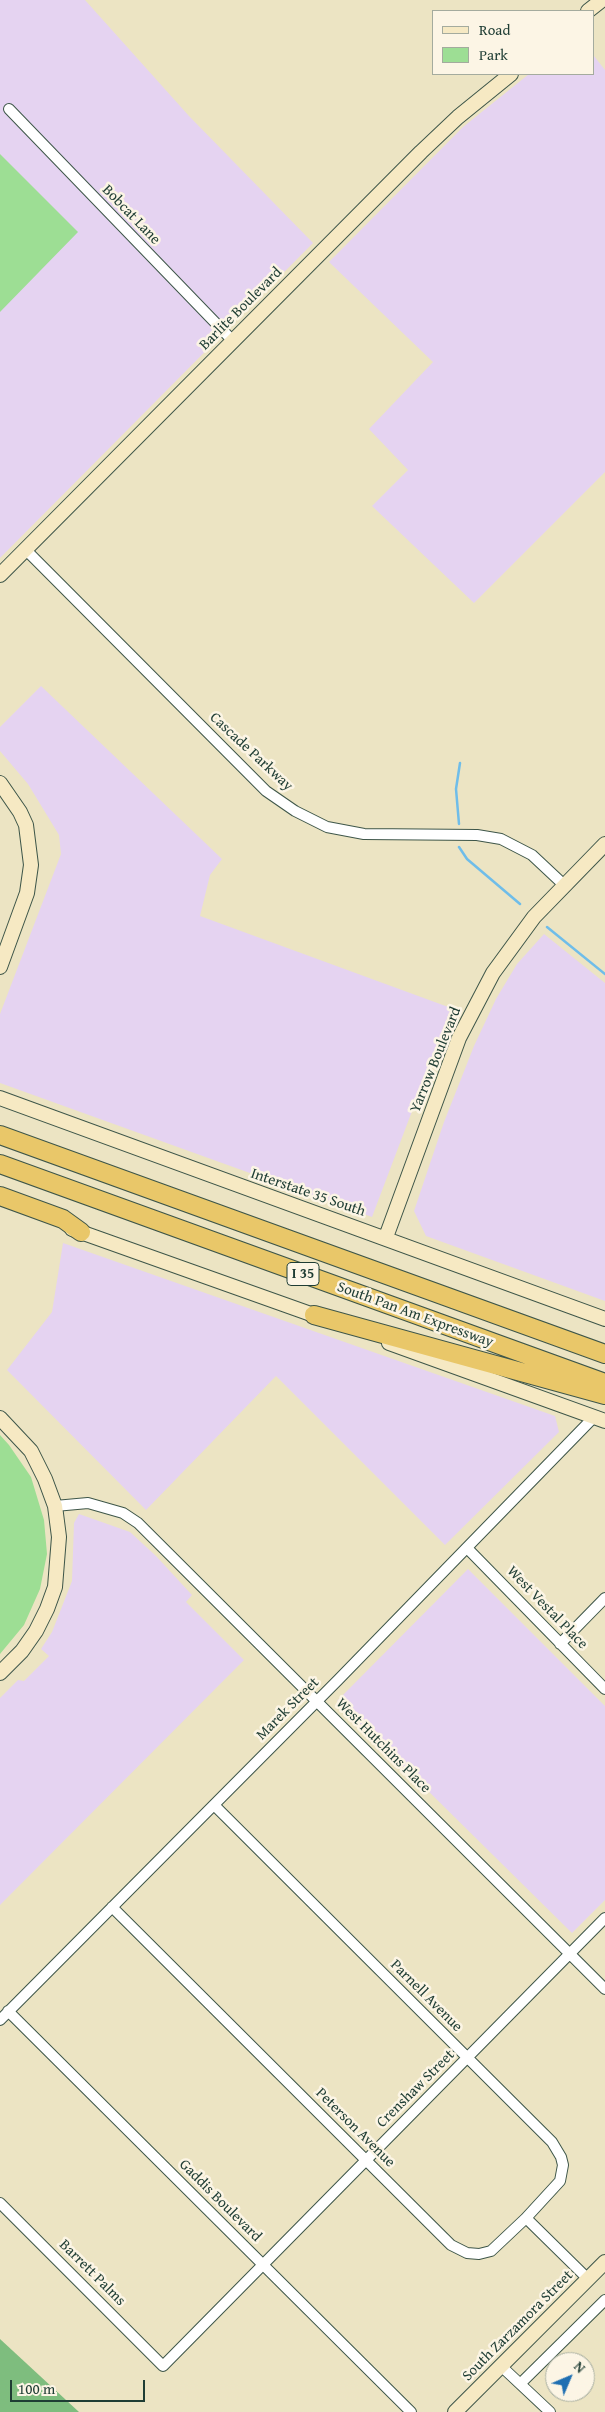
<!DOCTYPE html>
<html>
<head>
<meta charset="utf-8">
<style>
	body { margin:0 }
	#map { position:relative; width:605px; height:2412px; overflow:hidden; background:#ece4c3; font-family:"Gentium Book Plus",serif }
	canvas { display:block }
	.legend { position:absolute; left:432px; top:10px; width:162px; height:65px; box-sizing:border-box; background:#fcf5e5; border:1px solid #a4ab9e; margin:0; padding:6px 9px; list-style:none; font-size:15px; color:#1f3d34 }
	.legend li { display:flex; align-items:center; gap:10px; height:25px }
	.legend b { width:25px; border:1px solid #a4ab9e }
	.north { position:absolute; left:545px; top:2352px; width:50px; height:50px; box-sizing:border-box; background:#fcf5e5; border:1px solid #a4ab9e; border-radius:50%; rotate:45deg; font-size:14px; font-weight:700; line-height:20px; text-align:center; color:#1f3d34 }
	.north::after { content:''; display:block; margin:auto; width:18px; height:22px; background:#1f6fb2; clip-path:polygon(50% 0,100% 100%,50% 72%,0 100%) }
	.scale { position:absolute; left:10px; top:2380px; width:135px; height:22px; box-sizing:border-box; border:2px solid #1f3d34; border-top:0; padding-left:6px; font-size:15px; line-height:18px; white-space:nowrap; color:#1f3d34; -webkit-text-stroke:4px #fcf5e5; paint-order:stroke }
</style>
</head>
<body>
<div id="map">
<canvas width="605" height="2412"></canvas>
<ul class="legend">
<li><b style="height:6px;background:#f6e9c3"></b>Road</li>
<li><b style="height:14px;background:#9dde94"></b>Park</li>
</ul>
<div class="north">N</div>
<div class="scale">100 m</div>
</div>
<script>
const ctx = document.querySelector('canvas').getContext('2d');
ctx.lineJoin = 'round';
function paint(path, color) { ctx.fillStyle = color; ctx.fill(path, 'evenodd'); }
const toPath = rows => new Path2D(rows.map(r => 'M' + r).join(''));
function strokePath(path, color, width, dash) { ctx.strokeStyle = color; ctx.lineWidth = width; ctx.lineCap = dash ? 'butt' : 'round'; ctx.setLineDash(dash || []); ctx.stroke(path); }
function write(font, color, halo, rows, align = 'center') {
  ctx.font = font + ' "Gentium Book Plus",serif'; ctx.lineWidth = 5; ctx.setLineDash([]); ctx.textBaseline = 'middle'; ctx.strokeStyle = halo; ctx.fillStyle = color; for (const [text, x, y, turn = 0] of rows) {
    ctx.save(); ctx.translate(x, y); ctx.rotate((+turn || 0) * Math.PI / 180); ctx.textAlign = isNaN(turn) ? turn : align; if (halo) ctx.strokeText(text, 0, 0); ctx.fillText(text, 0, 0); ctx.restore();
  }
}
paint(toPath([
	[0,0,85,0,189,116,313,243,0,558],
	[594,56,605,70,605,472,474,603,372,506,408,470,369,429,433,362,329,262,463,127,529,74,594,74],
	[41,686,222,859,210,875,200,916,451,1008,372,1217,0,1083,0,1014,61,854,59,835,28,784,0,751,0,727],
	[544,934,605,983,605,1301,426,1236,414,1211,444,1122,474,1046,496,999,517,964],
	[63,1243,555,1416,559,1432,445,1545,276,1376,146,1510,7,1370,52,1312],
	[79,1514,130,1532,156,1556,192,1595,186,1602,244,1660,0,1905,0,1698,18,1680,24,1681,49,1656,41,1649,52,1632,72,1581,74,1523],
	[468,1569,605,1706,605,1900,572,1933,337,1701]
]), '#e5d3f1');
paint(toPath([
	[0,154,78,232,0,312],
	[0,1435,9,1445,31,1477,44,1520,47,1554,40,1589,24,1625,0,1654]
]), '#9dde94');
paint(toPath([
	[0,2339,79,2412,0,2412]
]), '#7ebd7e');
strokePath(toPath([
	[459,824,456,789,460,763],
	[459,847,467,859,520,904],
	[547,927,605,974]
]), '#6fbde9', 2.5);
const street = toPath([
	[9,109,232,340],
	[25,549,266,791,295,811,327,827,364,834,477,835,501,839,532,855,564,885],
	[55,1506,88,1503,123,1513,138,1523,605,1989],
	[467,1548,605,1689],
	[560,1644,605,1598],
	[112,1907,451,2245,467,2253,479,2254,491,2251,526,2218,560,2181,563,2165,561,2157,552,2142,214,1805],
	[8,2011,411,2412],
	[0,2020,338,1680,594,1417],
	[0,2203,163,2366,605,1918],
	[526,2218,588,2279],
	[501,2366,550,2412],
	[521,2383,605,2300]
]);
const secondary = toPath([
	[588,11,602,0],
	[0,575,421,152,458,117,511,74],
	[0,783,20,812,26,825,31,865,27,893,0,967],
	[0,1098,605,1319],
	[72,1229,322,1318],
	[386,1237,459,1038,493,973,534,917,605,844],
	[389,1343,605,1421],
	[0,1418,31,1451,45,1479,55,1506,59,1537,55,1587,47,1609,36,1631,22,1651,0,1673],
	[455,2412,605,2262]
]);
const highway = toPath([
	[0,1135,605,1354],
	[0,1164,605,1383],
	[0,1196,63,1219,81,1232],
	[314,1315,605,1395]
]);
strokePath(street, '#3e5649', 12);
strokePath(secondary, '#3e5649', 16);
strokePath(highway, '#3e5649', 20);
strokePath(street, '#fff', 10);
strokePath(secondary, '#f6e9c3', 14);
strokePath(highway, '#e9c769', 18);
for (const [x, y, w] of [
	[303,1274,32]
]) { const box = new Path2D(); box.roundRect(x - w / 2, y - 11.5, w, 23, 4); ctx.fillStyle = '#fcf5e5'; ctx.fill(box); strokePath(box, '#1f3d34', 1); }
write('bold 14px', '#1f3d34', null, [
	["I 35",303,1274]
]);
write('15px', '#1f3d34', '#fcf5e5', [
	["Bobcat Lane",131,215,46],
	["Barlite Boulevard",241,309,-45],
	["Cascade Parkway",251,752,43],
	["Yarrow Boulevard",436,1060,-68],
	["Interstate 35 South",308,1193,19],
	["South Pan Am Expressway",415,1315,20],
	["West Vestal Place",547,1608,46],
	["Marek Street",288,1709,-45],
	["West Hutchins Place",383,1746,45],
	["Parnell Avenue",426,1996,45],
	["Crenshaw Street",416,2089,-45],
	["Peterson Avenue",355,2128,45],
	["Gaddis Boulevard",220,2201,45],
	["Barrett Palms",92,2273,45],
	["South Zarzamora Street",518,2326,-45]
]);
</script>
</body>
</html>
